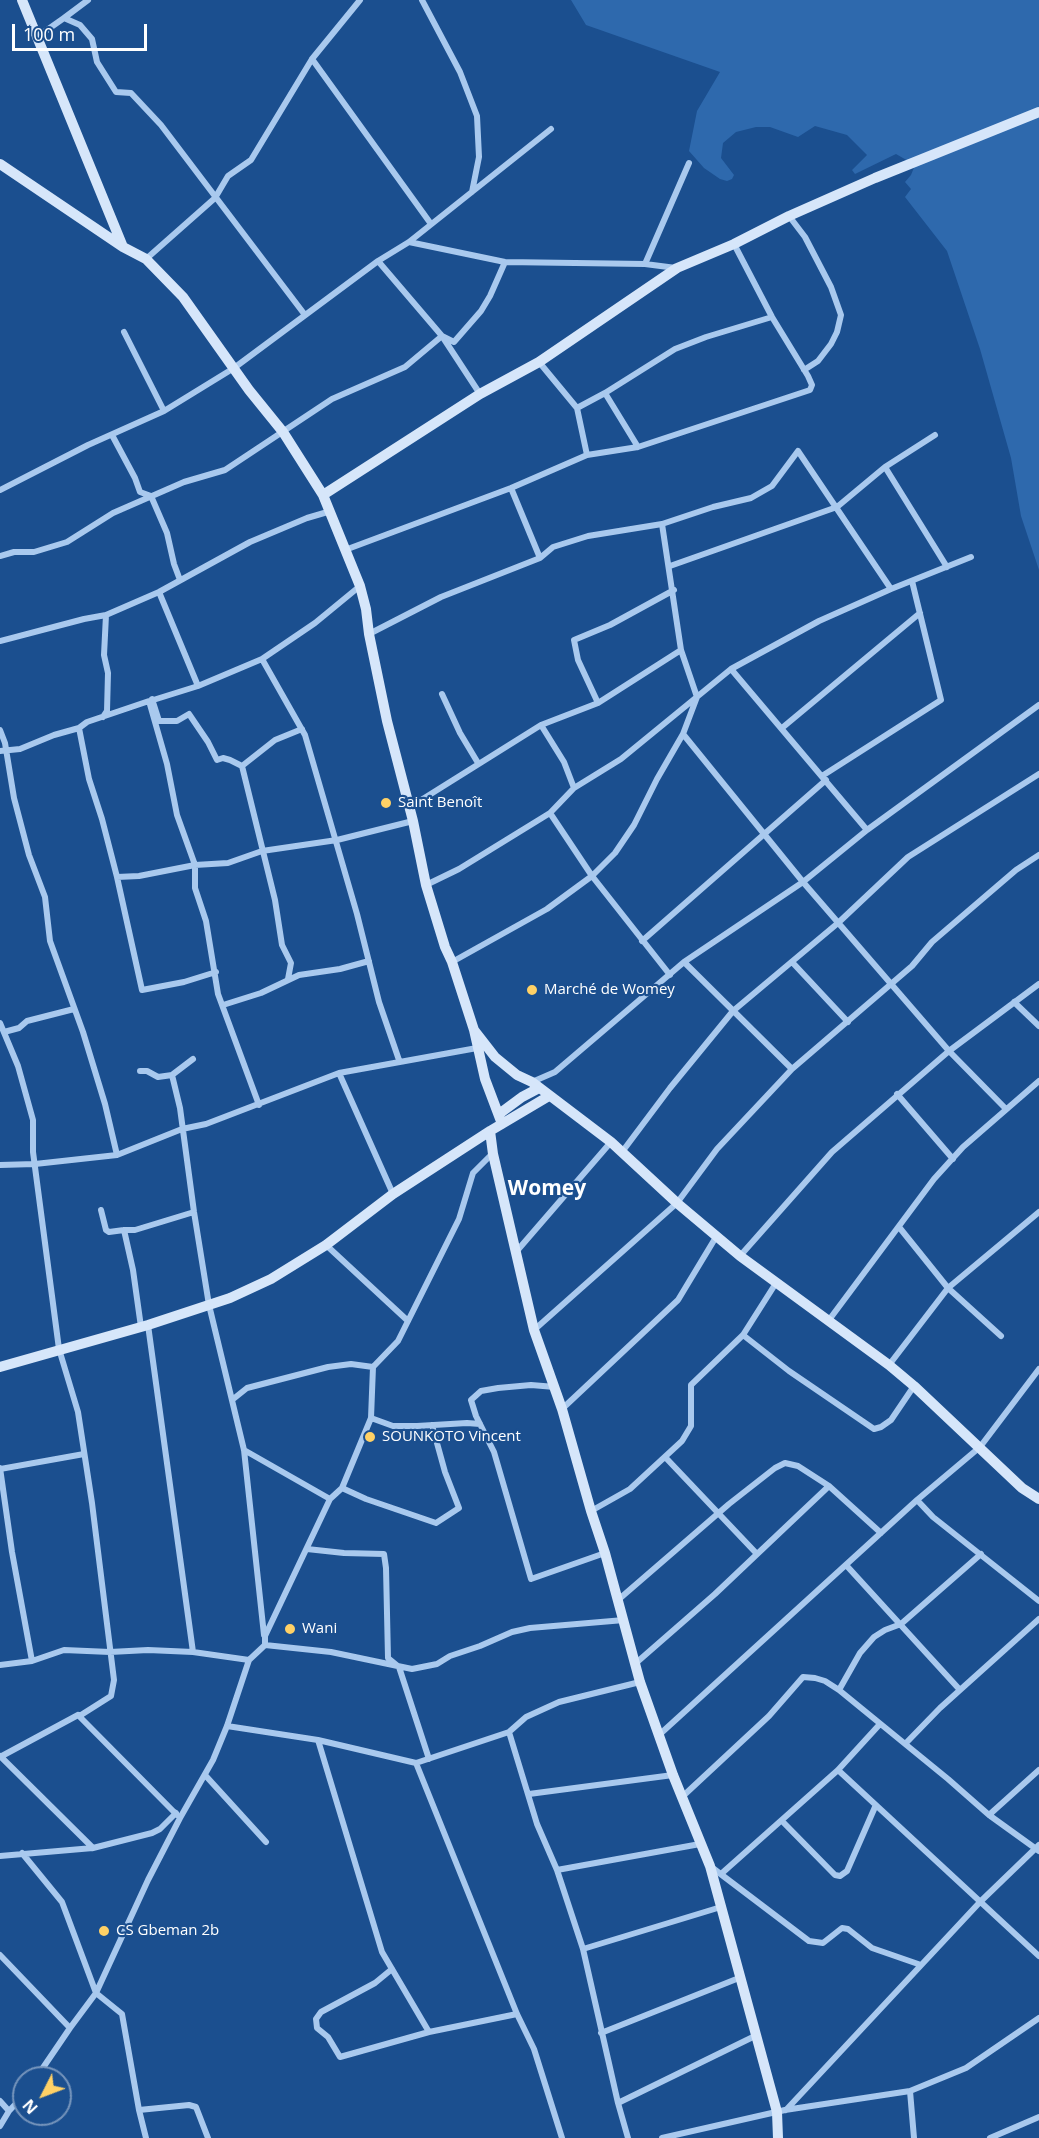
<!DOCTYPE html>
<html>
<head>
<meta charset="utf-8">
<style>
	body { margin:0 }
	#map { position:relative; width:1039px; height:2138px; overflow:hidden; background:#1b4f8f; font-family:"Open Sans",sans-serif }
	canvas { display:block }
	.north { position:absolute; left:12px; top:2066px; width:60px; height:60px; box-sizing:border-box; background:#1b4f8f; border:2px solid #7695bc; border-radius:50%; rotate:228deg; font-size:16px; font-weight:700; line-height:24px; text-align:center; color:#fff }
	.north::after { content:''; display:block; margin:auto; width:21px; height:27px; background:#ffd166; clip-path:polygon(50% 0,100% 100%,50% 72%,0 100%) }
	.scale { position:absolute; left:12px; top:24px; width:135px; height:27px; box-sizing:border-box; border:3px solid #fff; border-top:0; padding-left:8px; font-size:18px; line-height:21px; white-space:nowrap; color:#fff; -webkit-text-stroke:4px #1b4f8f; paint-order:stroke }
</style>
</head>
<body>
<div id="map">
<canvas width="1039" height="2138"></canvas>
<div class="north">N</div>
<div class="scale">100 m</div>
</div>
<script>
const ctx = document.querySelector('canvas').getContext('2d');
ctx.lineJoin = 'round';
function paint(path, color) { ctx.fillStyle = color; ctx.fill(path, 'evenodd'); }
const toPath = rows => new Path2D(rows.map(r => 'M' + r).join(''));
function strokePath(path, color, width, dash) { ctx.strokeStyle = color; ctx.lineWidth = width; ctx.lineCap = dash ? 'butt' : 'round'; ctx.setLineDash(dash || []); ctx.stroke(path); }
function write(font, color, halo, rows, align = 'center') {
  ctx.font = font + ' "Open Sans",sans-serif'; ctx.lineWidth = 4.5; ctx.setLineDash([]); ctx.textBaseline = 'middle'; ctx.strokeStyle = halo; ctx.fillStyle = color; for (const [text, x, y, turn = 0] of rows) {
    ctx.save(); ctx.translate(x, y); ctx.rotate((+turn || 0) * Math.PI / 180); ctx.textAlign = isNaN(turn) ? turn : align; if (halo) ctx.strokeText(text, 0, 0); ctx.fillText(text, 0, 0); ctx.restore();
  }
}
paint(toPath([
	[571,0,1039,0,1039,570,1021,516,1011,458,980,349,947,251,905,197,911,189,905,182,911,175,915,165,896,154,855,174,852,170,867,155,847,135,815,126,798,137,770,127,756,127,736,132,723,143,721,158,734,175,732,179,727,181,720,179,704,168,689,151,697,111,720,72,586,25]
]), '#2e69ad');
strokePath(toPath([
	[422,0,460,72,477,116,479,157,472,192],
	[64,18,88,0],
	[37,37,64,18,80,25,92,39,97,62,116,92,131,93,161,125,305,315],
	[312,59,431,224],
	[789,216,805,237,831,287,841,315,837,332,831,344,818,361,804,370],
	[409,242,505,262,645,264,676,268],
	[146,259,215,198,228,176,251,160,312,59,360,0],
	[378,261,442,336,480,394],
	[645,264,689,163],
	[124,332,164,411],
	[539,362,577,408,587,455],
	[605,393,638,447],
	[577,408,605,393,675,349,706,337,772,317],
	[112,435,135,478,140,492,151,496,167,533,174,564,180,580],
	[885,467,947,567],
	[511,488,540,558],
	[0,490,88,445,164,411,234,368,378,261,409,242,551,129],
	[345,550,511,488,587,455,638,447,810,390,812,385,808,376,772,317,734,244],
	[0,556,14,552,34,552,67,542,113,513,184,482,225,470,332,399,405,367,442,336,454,342,481,311,490,296,505,262],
	[670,566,837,507,885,467,935,435],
	[159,592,198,686],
	[369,634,441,597,540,558,553,547,588,536,662,524,713,507,751,498,772,486,798,451,891,589],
	[0,641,84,619,106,615],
	[262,659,305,735,357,914,379,1002,399,1060],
	[731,669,867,830],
	[442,694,460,733,478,763],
	[152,699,159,721,177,721,189,714,208,742,217,760,223,758,230,760,242,766,275,900,282,945,291,963,288,979],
	[150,701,198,686,262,659,315,623,360,586],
	[598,703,578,660,574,640,610,625,674,590],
	[103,717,107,711,108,673,104,655,106,615,159,592,250,542,307,518,331,511],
	[541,725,564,762,574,788],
	[79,728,89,779,102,819,117,877,142,990,184,982,216,972],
	[782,728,920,613],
	[0,730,5,743,14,798,29,855,45,897,50,941,83,1032,105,1104,117,1155],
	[683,734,803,882,949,1051,1006,1109],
	[0,751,20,749,54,735,79,728,87,722,149,701,167,764,177,815,195,865,195,888,206,921,218,994,259,1105],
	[242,766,275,740,302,729],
	[822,776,941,700,912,581],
	[410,807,541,725,598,703,681,650],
	[550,813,592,876,670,975],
	[117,877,139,876,195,865,228,863,262,851,337,840,413,821],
	[426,885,459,869,550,813,574,788,621,759,731,669,819,621,891,589,971,557],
	[642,941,826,780],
	[452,962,547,909,592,876,615,853,634,825,657,779,683,734,697,697,681,650,662,524],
	[684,962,792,1069],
	[792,962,848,1022],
	[1014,1002,1039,1026],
	[223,1005,261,993,299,975,340,969,369,961],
	[0,1023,18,1066,33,1120,33,1152,59,1349,78,1412,92,1503,114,1680,111,1696,81,1715,78,1715,0,1757],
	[4,1032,19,1028,27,1021,74,1009],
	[193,1059,172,1075,180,1108,194,1212,209,1305,244,1450,264,1635],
	[140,1071,147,1071,158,1077,172,1075],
	[339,1073,393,1194],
	[532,1082,555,1072,684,962,803,882,867,830,1039,705],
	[897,1094,953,1159],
	[622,1152,670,1088,733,1011,838,923,908,857,1039,774],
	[0,1165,35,1164,117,1155,182,1129,206,1124,339,1073,477,1048],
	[101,1210,106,1230,109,1232,124,1230],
	[899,1227,948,1288,1001,1336],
	[326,1245,408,1321],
	[516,1252,611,1142],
	[740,1256,832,1152,949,1051,1039,984],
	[829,1320,934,1179,963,1147,1039,1081],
	[148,1325,193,1652],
	[141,1327,133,1270,124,1230,135,1230,194,1212],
	[534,1330,677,1203,717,1149,792,1069,912,966,932,942,1016,870,1039,855],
	[743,1335,789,1371,874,1429,881,1427,891,1420,914,1386],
	[889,1365,948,1288,1039,1212],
	[555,1387,531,1385,498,1388,481,1391,471,1400,476,1416,494,1452,531,1579,605,1553],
	[232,1400,247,1388,328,1367,351,1364,373,1367],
	[562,1409,678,1300,716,1237],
	[371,1418,393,1426,417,1426,467,1423,480,1424],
	[244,1450,330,1499],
	[666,1458,757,1554],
	[0,1468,12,1552,32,1661],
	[0,1469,84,1454],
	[342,1488,366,1499,436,1523,459,1508,445,1472,432,1425],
	[917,1500,933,1517,1039,1601],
	[591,1511,630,1489,682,1441,691,1426,691,1385,743,1335,776,1283],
	[307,1549,344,1553,384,1554,386,1568,388,1658,399,1667,429,1759],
	[846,1565,960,1690],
	[618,1600,729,1504,775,1468,785,1463,798,1466,829,1486,881,1533],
	[265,1645,331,1652,412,1669,437,1664,450,1656,480,1646,512,1632,530,1628,624,1620],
	[636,1663,715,1594,829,1486],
	[0,1665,32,1661,64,1650,110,1652,148,1650,193,1652,249,1660],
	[839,1690,860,1653,874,1637,885,1630,901,1624,981,1554],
	[78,1715,177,1815],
	[227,1726,318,1740,416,1763,509,1732,526,1717,559,1702,640,1682],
	[509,1732,537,1824,557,1870,583,1949,618,2103,628,2138],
	[659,1735,917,1500,980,1447,1039,1369],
	[318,1740,382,1952,429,2032],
	[906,1743,940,1708,1039,1619],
	[0,1756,93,1848],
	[416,1763,517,2014,534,2049,562,2138],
	[838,1770,1039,1956],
	[205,1775,266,1842],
	[529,1794,673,1775],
	[682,1797,769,1716,803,1677,815,1678,825,1681,839,1690,948,1779,989,1815,1039,1851],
	[989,1815,1039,1770],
	[782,1821,835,1875,840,1876,847,1871,875,1807],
	[22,1853,62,1902,96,1993,122,2014,139,2110,146,2138],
	[0,1856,93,1848,152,1833,160,1829,176,1813],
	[710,1866,809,1941,823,1943,842,1928,848,1929,872,1948,921,1965],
	[557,1870,700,1844],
	[721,1874,838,1770,880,1724],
	[583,1949,721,1907],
	[0,1955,70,2028],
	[392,1969,375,1983,321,2012,316,2019,317,2028,328,2037,340,2057,429,2032,517,2014],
	[601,2033,739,1978],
	[36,2078,70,2028,96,1993,148,1880,180,1818,213,1760,227,1726,249,1660,265,1645,265,1636,330,1499,342,1488,371,1418,373,1367,398,1341,459,1219,473,1173,492,1154],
	[910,2091,914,2138],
	[0,2101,9,2111],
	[618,2103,755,2036],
	[139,2110,189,2105,196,2107,208,2138],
	[786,2110,980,1902,1039,1845],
	[0,2126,9,2111,24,2095],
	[662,2138,785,2110,910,2091,966,2068,1039,2018],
	[990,2138,1039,2117]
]), '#a9c9ee', 6);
strokePath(toPath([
	[22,0,123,247],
	[0,164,123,247,146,259,183,297,249,390,283,432,323,495,360,586,366,609,369,634,387,721,413,821,426,885,445,947,452,962,474,1030,485,1079,502,1124],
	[323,495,480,394,539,362,677,268,734,244,789,216,875,178,1039,112],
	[474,1030,495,1057,517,1075,532,1082,611,1142,677,1203,740,1256,889,1365,914,1386,1022,1488,1039,1499],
	[499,1114,522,1097,539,1088],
	[490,1131,493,1154,534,1330,562,1409,591,1511,605,1553,640,1682,673,1775,710,1866,777,2112,778,2138],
	[0,1367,148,1325,230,1298,271,1279,326,1245,393,1194,490,1131,549,1096]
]), '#d6e6fa', 10);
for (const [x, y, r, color] of [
	[386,803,6,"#ffd166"],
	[532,990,6,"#ffd166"],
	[370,1437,6,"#ffd166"],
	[290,1629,6,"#ffd166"],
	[104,1931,6,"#ffd166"]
]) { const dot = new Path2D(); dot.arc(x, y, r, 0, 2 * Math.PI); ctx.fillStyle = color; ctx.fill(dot); strokePath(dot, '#1b4f8f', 2); }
write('15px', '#fff', '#1b4f8f', [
	["Saint Benoît",398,803],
	["Marché de Womey",544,990],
	["SOUNKOTO Vincent",382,1437],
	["Wani",302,1629],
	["CS Gbeman 2b",116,1931]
], 'left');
write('bold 21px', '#fff', '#1b4f8f', [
	["Womey",547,1189]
]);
</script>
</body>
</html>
